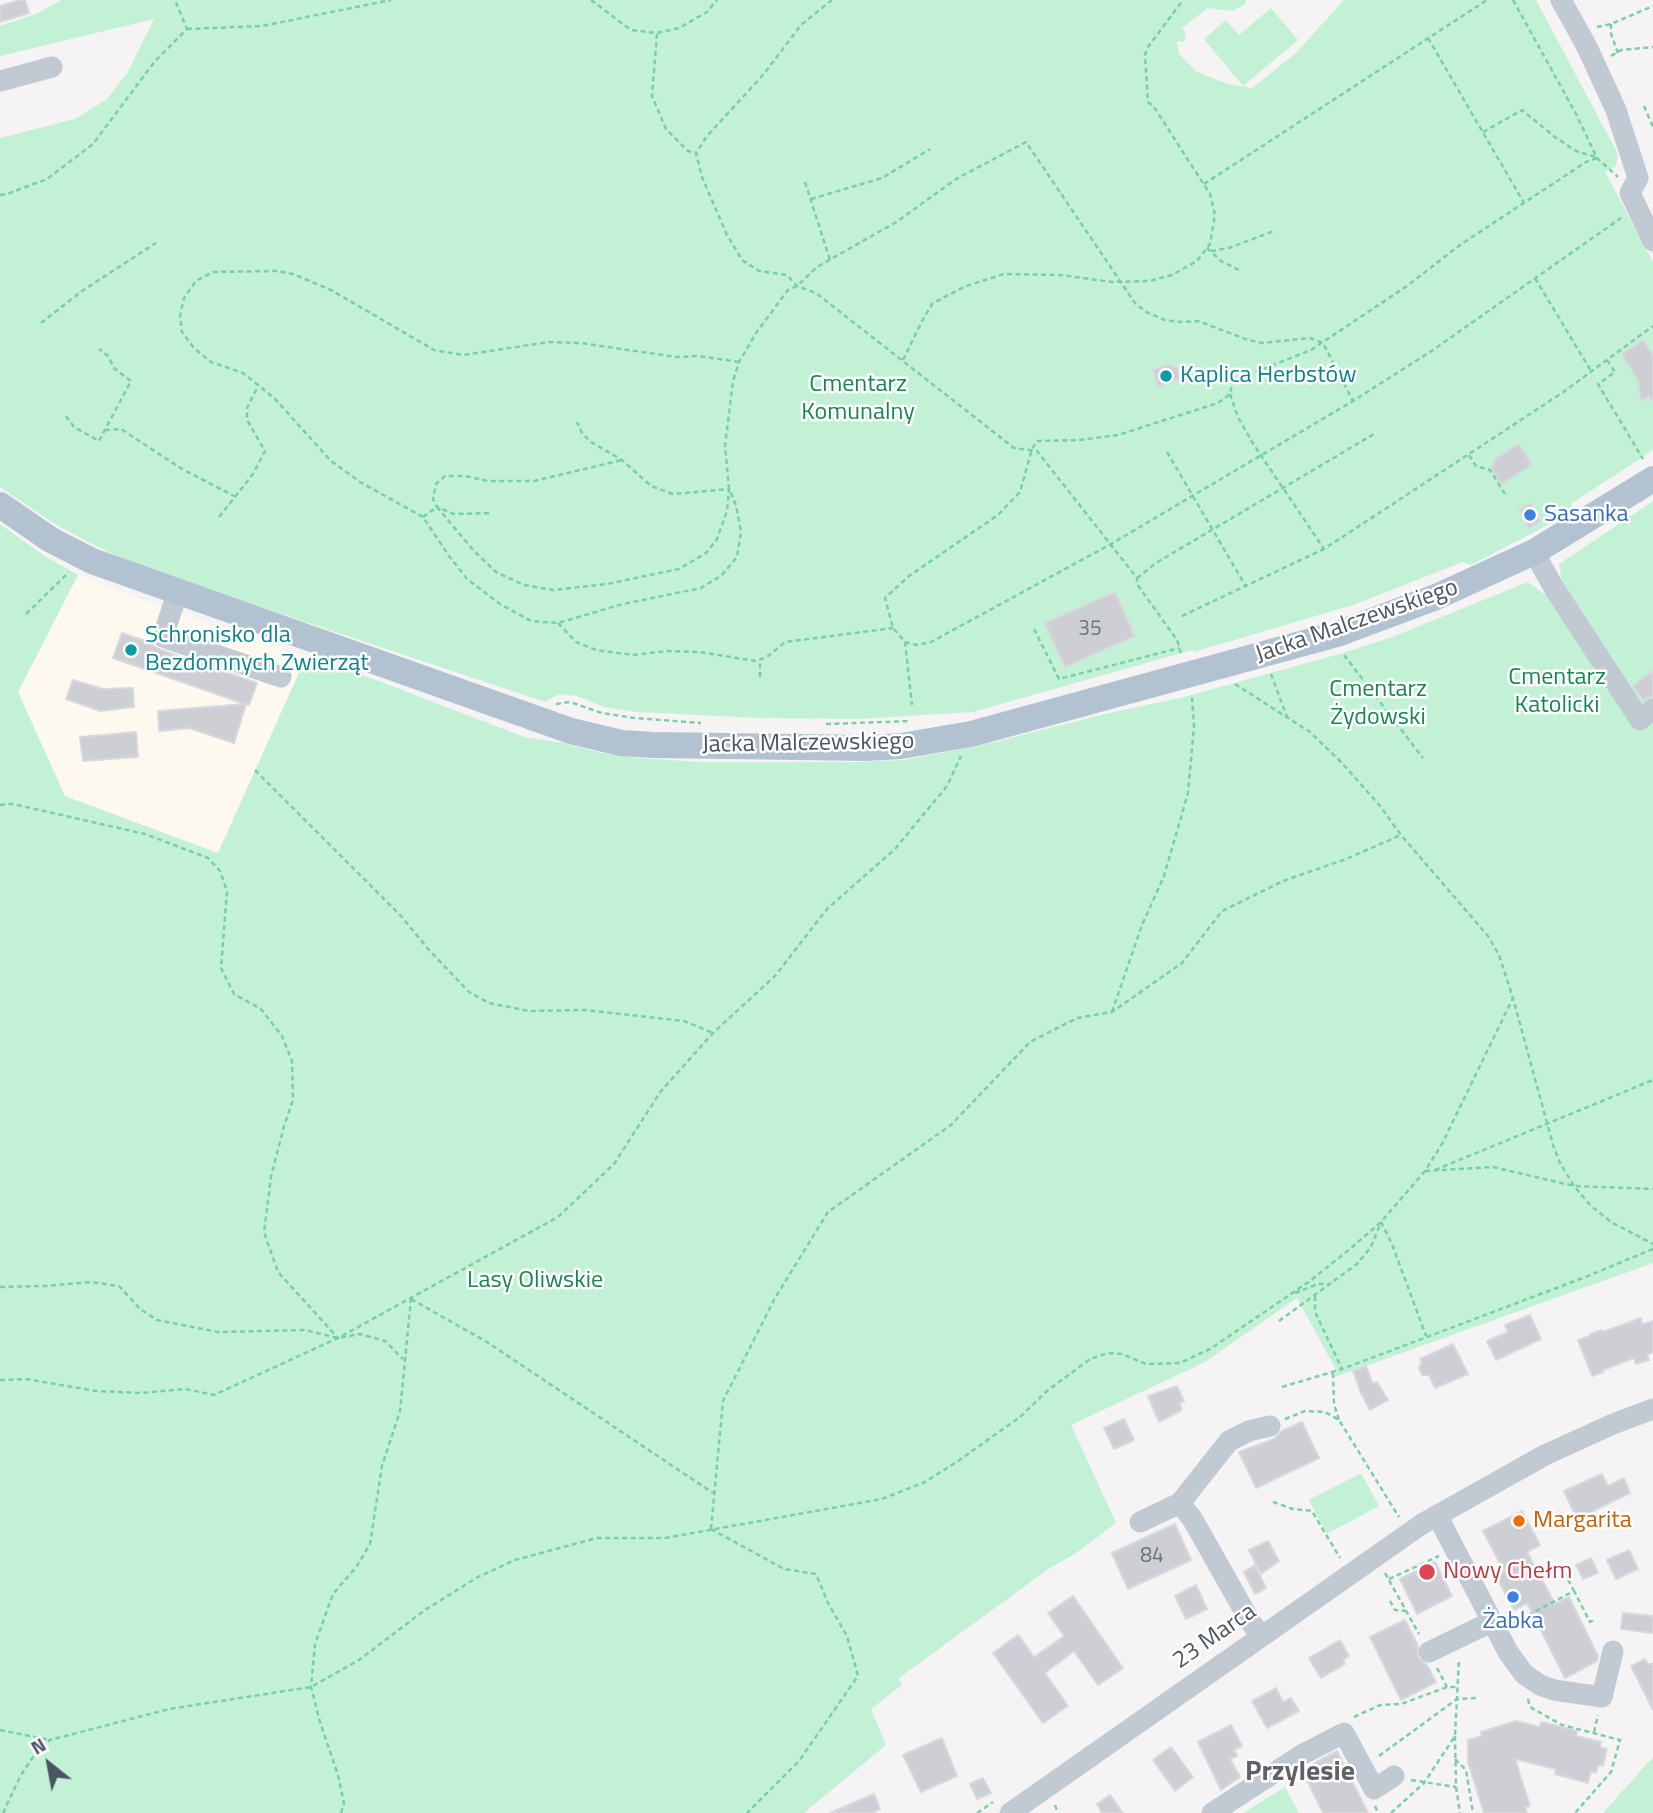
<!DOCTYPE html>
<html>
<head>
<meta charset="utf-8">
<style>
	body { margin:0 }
	#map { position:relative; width:1653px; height:1813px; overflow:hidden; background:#f5f3f3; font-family:"Titillium Web",sans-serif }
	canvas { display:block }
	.north { position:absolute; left:14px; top:1729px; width:70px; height:70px; -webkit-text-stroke:5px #fff; paint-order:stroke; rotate:329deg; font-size:19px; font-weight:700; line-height:28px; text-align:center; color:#4a5661 }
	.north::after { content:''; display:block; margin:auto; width:24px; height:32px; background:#4a5661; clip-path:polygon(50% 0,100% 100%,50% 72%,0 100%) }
</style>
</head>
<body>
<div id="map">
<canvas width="1653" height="1813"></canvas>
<div class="north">N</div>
</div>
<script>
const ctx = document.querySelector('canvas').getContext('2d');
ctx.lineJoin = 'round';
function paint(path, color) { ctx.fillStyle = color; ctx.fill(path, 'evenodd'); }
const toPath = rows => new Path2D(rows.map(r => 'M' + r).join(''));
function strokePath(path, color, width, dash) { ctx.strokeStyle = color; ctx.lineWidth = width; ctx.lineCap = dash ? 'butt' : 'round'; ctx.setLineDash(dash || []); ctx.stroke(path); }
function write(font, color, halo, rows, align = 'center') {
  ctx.font = font + ' "Titillium Web",sans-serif'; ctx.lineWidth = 5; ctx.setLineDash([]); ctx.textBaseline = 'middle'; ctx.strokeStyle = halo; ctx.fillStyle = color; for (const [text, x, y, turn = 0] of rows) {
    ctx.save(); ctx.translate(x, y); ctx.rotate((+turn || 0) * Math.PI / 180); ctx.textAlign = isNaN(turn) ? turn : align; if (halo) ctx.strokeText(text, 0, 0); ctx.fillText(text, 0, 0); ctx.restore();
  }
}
paint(toPath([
	[78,575,171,611,306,657,218,853,65,796,18,692]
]), '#fdf9ef');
paint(toPath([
	[61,0,1246,0,1245,5,1232,11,1208,8,1182,28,1186,34,1184,42,1177,41,1179,54,1197,72,1228,84,1252,88,1296,53,1344,0,1536,0,1618,154,1616,166,1605,172,1653,262,1653,450,1571,504,1575,511,1471,565,1463,562,1353,605,1194,652,1193,650,1185,652,973,712,858,719,761,718,636,712,604,707,577,696,559,694,545,702,180,580,114,555,58,526,0,487,0,138,75,119,107,99,128,72,154,19,0,56,0,26,36,14],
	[1271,8,1298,40,1243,86,1204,39,1226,20,1239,35],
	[1653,501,1653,1263,1335,1377,1335,1368,1297,1298,1205,1362,1071,1425,1116,1523,1076,1553,1047,1570,899,1678,902,1685,871,1709,886,1745,804,1813,0,1813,0,524,43,555,78,575,18,692,65,796,218,853,306,657,376,680,524,737,563,743,602,753,640,758,699,762,857,762,904,760,983,745,1109,713,1184,697,1343,653,1392,637,1528,582,1544,594,1562,583,1559,564],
	[1361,1473,1379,1506,1327,1534,1309,1500],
	[1653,1757,1653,1813,1603,1813],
	[1285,1787,1299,1813,1243,1813]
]), '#c3f1d5');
const building = toPath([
	[20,0,25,0,29,13,0,22,0,6,20,0],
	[1643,340,1653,355,1653,402,1649,396,1641,401,1638,380,1622,354,1643,340],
	[1169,365,1178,368,1180,378,1158,387,1153,370,1169,365],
	[1519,444,1532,465,1501,484,1492,469,1495,459,1519,444],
	[1531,503,1540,521,1529,528,1519,509,1531,503],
	[1115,592,1135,636,1065,667,1045,623,1115,592],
	[122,633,148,642,159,649,257,683,249,705,246,704,234,743,189,728,159,731,158,711,245,704,113,658,122,633],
	[1653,671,1653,696,1643,700,1633,686,1653,671],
	[73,680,103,689,133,688,134,707,100,711,66,699,73,680],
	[136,732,138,757,83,761,80,737,136,732],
	[1530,1315,1541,1339,1496,1360,1487,1341,1508,1332,1505,1325,1530,1315],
	[1641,1318,1642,1324,1653,1321,1653,1352,1647,1355,1649,1360,1636,1364,1634,1358,1603,1370,1604,1372,1592,1376,1578,1340,1590,1336,1590,1334,1602,1330,1603,1332,1641,1318],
	[1453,1344,1468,1374,1435,1388,1429,1375,1422,1375,1419,1368,1422,1362,1420,1359,1453,1344],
	[1366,1366,1373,1384,1377,1382,1388,1400,1370,1410,1360,1391,1353,1371,1366,1366],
	[1177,1386,1184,1401,1179,1403,1182,1410,1159,1422,1148,1396,1177,1386],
	[1124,1419,1134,1440,1114,1449,1104,1428,1124,1419],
	[1302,1422,1319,1458,1256,1488,1239,1452,1274,1439,1282,1431,1302,1422],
	[1602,1474,1608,1486,1624,1478,1630,1493,1577,1519,1564,1491,1602,1474],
	[1522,1511,1540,1545,1527,1552,1555,1604,1569,1597,1598,1656,1597,1661,1565,1678,1527,1603,1514,1610,1496,1576,1504,1571,1483,1531,1522,1511],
	[1175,1524,1191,1560,1128,1589,1112,1553,1175,1524],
	[1268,1541,1279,1561,1261,1574,1249,1550,1268,1541],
	[1629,1550,1638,1569,1616,1579,1607,1560,1629,1550],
	[1591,1558,1598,1573,1583,1579,1576,1565,1591,1558],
	[1435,1562,1452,1596,1417,1614,1400,1579,1435,1562],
	[1255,1565,1266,1588,1255,1594,1244,1572,1255,1565],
	[1196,1585,1207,1609,1186,1619,1175,1596,1196,1585],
	[1073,1596,1123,1668,1098,1685,1074,1651,1045,1673,1068,1706,1043,1723,993,1653,1018,1635,1034,1657,1064,1636,1048,1613,1073,1596],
	[1623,1613,1653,1616,1653,1633,1621,1629,1623,1613],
	[1405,1620,1418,1646,1418,1658,1427,1665,1436,1682,1401,1700,1370,1637,1405,1620],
	[1340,1640,1349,1656,1343,1660,1345,1664,1321,1678,1309,1658,1340,1640],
	[1645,1659,1648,1665,1653,1663,1653,1710,1631,1666,1645,1659],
	[1276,1688,1283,1702,1291,1698,1299,1711,1267,1728,1252,1701,1276,1688],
	[1516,1721,1540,1727,1541,1722,1550,1724,1577,1731,1576,1736,1601,1742,1600,1747,1607,1749,1603,1766,1598,1765,1596,1773,1591,1771,1588,1783,1555,1774,1556,1769,1515,1759,1530,1806,1525,1807,1527,1813,1484,1813,1468,1762,1468,1740,1482,1736,1481,1732,1516,1721],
	[1231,1725,1242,1746,1234,1750,1237,1756,1230,1759,1240,1777,1221,1790,1198,1742,1231,1725],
	[942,1738,957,1776,921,1792,903,1755,942,1738],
	[1171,1747,1193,1777,1175,1791,1153,1760,1171,1747],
	[1337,1751,1368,1813,1323,1813,1310,1786,1302,1770,1337,1751],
	[983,1778,991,1793,977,1799,970,1784,983,1778],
	[874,1794,880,1809,873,1813,830,1813,874,1794],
	[1110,1795,1123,1813,1102,1813,1097,1804,1110,1795]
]);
paint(building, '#cdcfd5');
strokePath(building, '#d7d9de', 2);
strokePath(toPath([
	[591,0,631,30,657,33,679,28,707,12,717,0],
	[832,0,801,25,763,75,707,136,696,153,702,177,726,233,742,260,759,271,787,275,797,286,816,293,1014,448,1037,451,1137,578,1137,584,1177,640,1181,653],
	[1513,0,1575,112,1597,158,1618,177],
	[1611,24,1611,34,1618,53],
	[1597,27,1611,24,1653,6],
	[187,29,262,26,391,0],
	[657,34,652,96,666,129,688,151,696,153],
	[1428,38,1524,203],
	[1611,56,1621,50,1653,47],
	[1644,106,1653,127],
	[1483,132,1522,110,1555,137,1576,151,1596,157],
	[1597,158,1586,162,1460,245,1407,286,1311,350,1243,377,1232,385,1230,394,1218,403,1118,435,1079,440,1037,441,1032,449,1020,492,998,515,909,576,885,598,893,628,905,642,917,645,931,642,1111,544,1353,401,1433,350,1621,218],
	[805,182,830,260],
	[1204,184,1487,0],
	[0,195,7,194,47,179,93,144,155,61,187,29,175,0],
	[811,199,882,178,930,149],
	[1207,248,1221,261,1241,271],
	[1211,251,1229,248,1274,231],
	[1535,278,1591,371],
	[41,323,82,291,156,243],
	[903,360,923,319,933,303,966,286,1004,274,1061,275,1112,282,1149,281,1172,275,1197,261,1210,244,1215,215,1210,194,1154,107,1148,102,1145,55,1148,47,1183,0],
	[1607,360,1615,372,1598,384,1643,459],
	[739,362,698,356,676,357,581,343,549,342,463,355,434,350,331,290,293,274,277,271,213,272,196,281,184,298,180,316,182,332,194,348,211,362,243,373,252,380,275,399,331,461,360,482,423,517,449,556,467,579,500,604,531,621,558,623,623,604,701,588,722,575,737,557,741,532,736,505,729,489,725,446,733,381,739,362,756,333,788,290,797,286,817,267,898,221,956,179,1026,142,1135,303,1146,312,1165,320,1181,322,1198,321,1248,340,1262,343,1310,338,1323,343,1353,401],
	[1230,394,1238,417,1252,442,1324,549],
	[66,416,74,427,99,441,131,381,114,368,108,356,99,349],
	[105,430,121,429,182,469,234,496],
	[1167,452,1245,585],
	[1469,455,1476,466,1490,470,1505,494],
	[489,513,454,514,437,507,433,499,436,484,445,476,465,476,488,481,534,481,622,460],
	[219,517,253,474,265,451,247,420,247,408,258,386],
	[423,517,437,507,474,551,496,572,524,585,553,590,607,584,679,569,706,553,717,539,727,511,729,489,673,494,651,486,622,460,591,442,582,433,577,422],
	[1137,578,1156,563,1374,434],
	[26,614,69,572],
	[1182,616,1324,549,1562,393,1653,326],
	[558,623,576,642,596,650,633,655,667,651,700,652,755,661,767,657,785,642,893,628],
	[1034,629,1059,679,1179,648],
	[905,642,912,705],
	[1344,655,1423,758],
	[1271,674,1287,717],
	[760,677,760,660],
	[1235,684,1310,732,1342,763,1380,806,1401,835,1488,936,1499,955,1513,998,1553,1145,1560,1163,1574,1186,1590,1205,1611,1222,1653,1244],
	[556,704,570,702,602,713,634,718,701,723],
	[826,724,911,721],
	[255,770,401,916,429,950,469,992,489,1003,529,1011,585,1010,684,1021,713,1033],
	[0,805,13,804,145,834,208,858,220,871,227,891,221,968,234,994,261,1009,282,1036,292,1061,293,1100,284,1126,271,1177,264,1232,278,1272,338,1338],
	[1112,1012,1142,925,1164,876,1188,793,1194,726,1192,697],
	[1435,1170,1653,1080],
	[1425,1171,1493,1167,1574,1186,1653,1189],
	[1381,1222,1392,1244,1426,1336],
	[0,1287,44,1286,92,1282,119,1286,140,1309,157,1320,218,1332,305,1330,338,1338,360,1334,385,1341,403,1359],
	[1295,1293,1318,1284,1329,1284],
	[1315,1296,1315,1312,1342,1369],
	[411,1299,487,1342,713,1493],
	[1279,1321,1357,1264,1371,1247,1381,1222],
	[1333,1373,1334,1404,1339,1420],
	[0,1380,26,1379,96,1391,142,1393,185,1389,214,1395,338,1338,558,1217,614,1164,661,1091,713,1033,775,976,827,909,895,849,947,786,961,756],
	[1282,1387,1342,1369,1583,1278,1653,1249],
	[1285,1419,1305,1411,1325,1412,1339,1420,1399,1517],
	[1273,1502,1293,1509,1312,1511,1340,1558],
	[711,1529,723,1401,775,1298,828,1212,951,1125,1030,1042,1077,1018,1112,1012,1182,963,1222,911,1283,881,1346,859,1401,835],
	[711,1529,784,1569,816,1574,828,1603,847,1636,858,1676,799,1761,747,1813],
	[1564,1572,1574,1591],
	[1385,1573,1419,1634],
	[1389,1579,1439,1556],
	[1390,1601,1395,1610,1406,1611],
	[1513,1623,1574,1591,1590,1622,1594,1620],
	[1437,1668,1447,1687],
	[1528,1699,1530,1707,1562,1725,1620,1740,1611,1772,1575,1813],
	[1354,1717,1380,1705,1401,1704,1447,1687,1457,1687],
	[0,1730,50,1740],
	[1594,1732,1598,1715],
	[1455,1736,1456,1787,1460,1813],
	[1379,1756,1457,1699,1476,1698],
	[1455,1759,1466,1770,1473,1813],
	[1411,1780,1456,1787],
	[1055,1805,1058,1813],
	[1375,1806,1378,1813],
	[3,1813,21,1775,35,1754,50,1740,169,1709,311,1687,359,1660,425,1610,478,1577,515,1560,597,1538,665,1538,882,1499,925,1482,958,1461,1020,1417,1047,1391,1090,1359,1108,1353,1122,1354,1146,1364,1180,1363,1210,1349,1310,1281,1350,1249,1381,1222,1425,1171,1442,1144,1513,998],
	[341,1813,344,1803,338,1775,320,1722,311,1687,315,1644,333,1594,357,1566,370,1544,382,1466,400,1411,411,1299],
	[977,1813,993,1802],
	[1391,1813,1424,1783,1455,1736,1459,1659]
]), '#7ad0a6', 2.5, [5, 3.5]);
strokePath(toPath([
	[1561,0,1587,47,1616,110,1638,178,1630,193,1653,241],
	[0,81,52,67],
	[1534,552,1554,588,1640,720,1653,709],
	[177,593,163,637,281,677],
	[1180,1503,1229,1441,1249,1431,1270,1426],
	[1437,1515,1508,1652,1524,1674,1540,1685,1554,1690,1602,1697,1613,1651],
	[1140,1522,1180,1503,1193,1520,1250,1621,1261,1636],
	[1429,1652,1491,1622],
	[1010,1813,1422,1524,1545,1455,1613,1424,1653,1409],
	[1212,1813,1303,1754,1344,1733,1374,1789,1394,1776]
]), '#c1cad2', 21);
strokePath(toPath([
	[0,505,51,540,92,561,571,731,621,743,654,745,867,748,901,746,971,734,1337,634,1436,597,1534,552,1653,479]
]), '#b3c2d1', 26);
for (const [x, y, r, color] of [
	[1166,376,7,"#0f9aa8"],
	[1530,515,7,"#3f7fe0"],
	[131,650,7,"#0f9aa8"],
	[1519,1521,7,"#e8710a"],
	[1427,1572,9,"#e0444e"],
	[1513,1597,7,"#3f7fe0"]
]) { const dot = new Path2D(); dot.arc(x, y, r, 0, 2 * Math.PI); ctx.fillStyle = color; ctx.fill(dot); strokePath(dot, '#fff', 2.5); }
write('21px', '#6b747e', null, [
	["35",1090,630],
	["84",1152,1557]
]);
write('24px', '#0d838f', '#fff', [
	["Kaplica Herbstów",1180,376],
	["Schronisko dla",145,636],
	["Bezdomnych Zwierząt",145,664]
], 'left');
write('24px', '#17864f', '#fff', [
	["Cmentarz",858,385],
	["Komunalny",858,413],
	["Cmentarz",1557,678],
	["Katolicki",1557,706],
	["Cmentarz",1378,690],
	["Żydowski",1378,718],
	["Lasy Oliwskie",535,1281]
]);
write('24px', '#366cbe', '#fff', [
	["Sasanka",1544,515],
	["Żabka",1513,1622,"center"]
], 'left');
write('24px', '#4a5661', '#fff', [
	["Jacka Malczewskiego",1357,622,-19],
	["Jacka Malczewskiego",808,744,-1],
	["23 Marca",1215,1637,-35]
]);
write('24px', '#c56008', '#fff', [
	["Margarita",1533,1521]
], 'left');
write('24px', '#be3a42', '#fff', [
	["Nowy Chełm",1443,1572]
], 'left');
write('bold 28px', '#5f6368', '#fff', [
	["Przylesie",1300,1773]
]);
</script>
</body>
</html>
